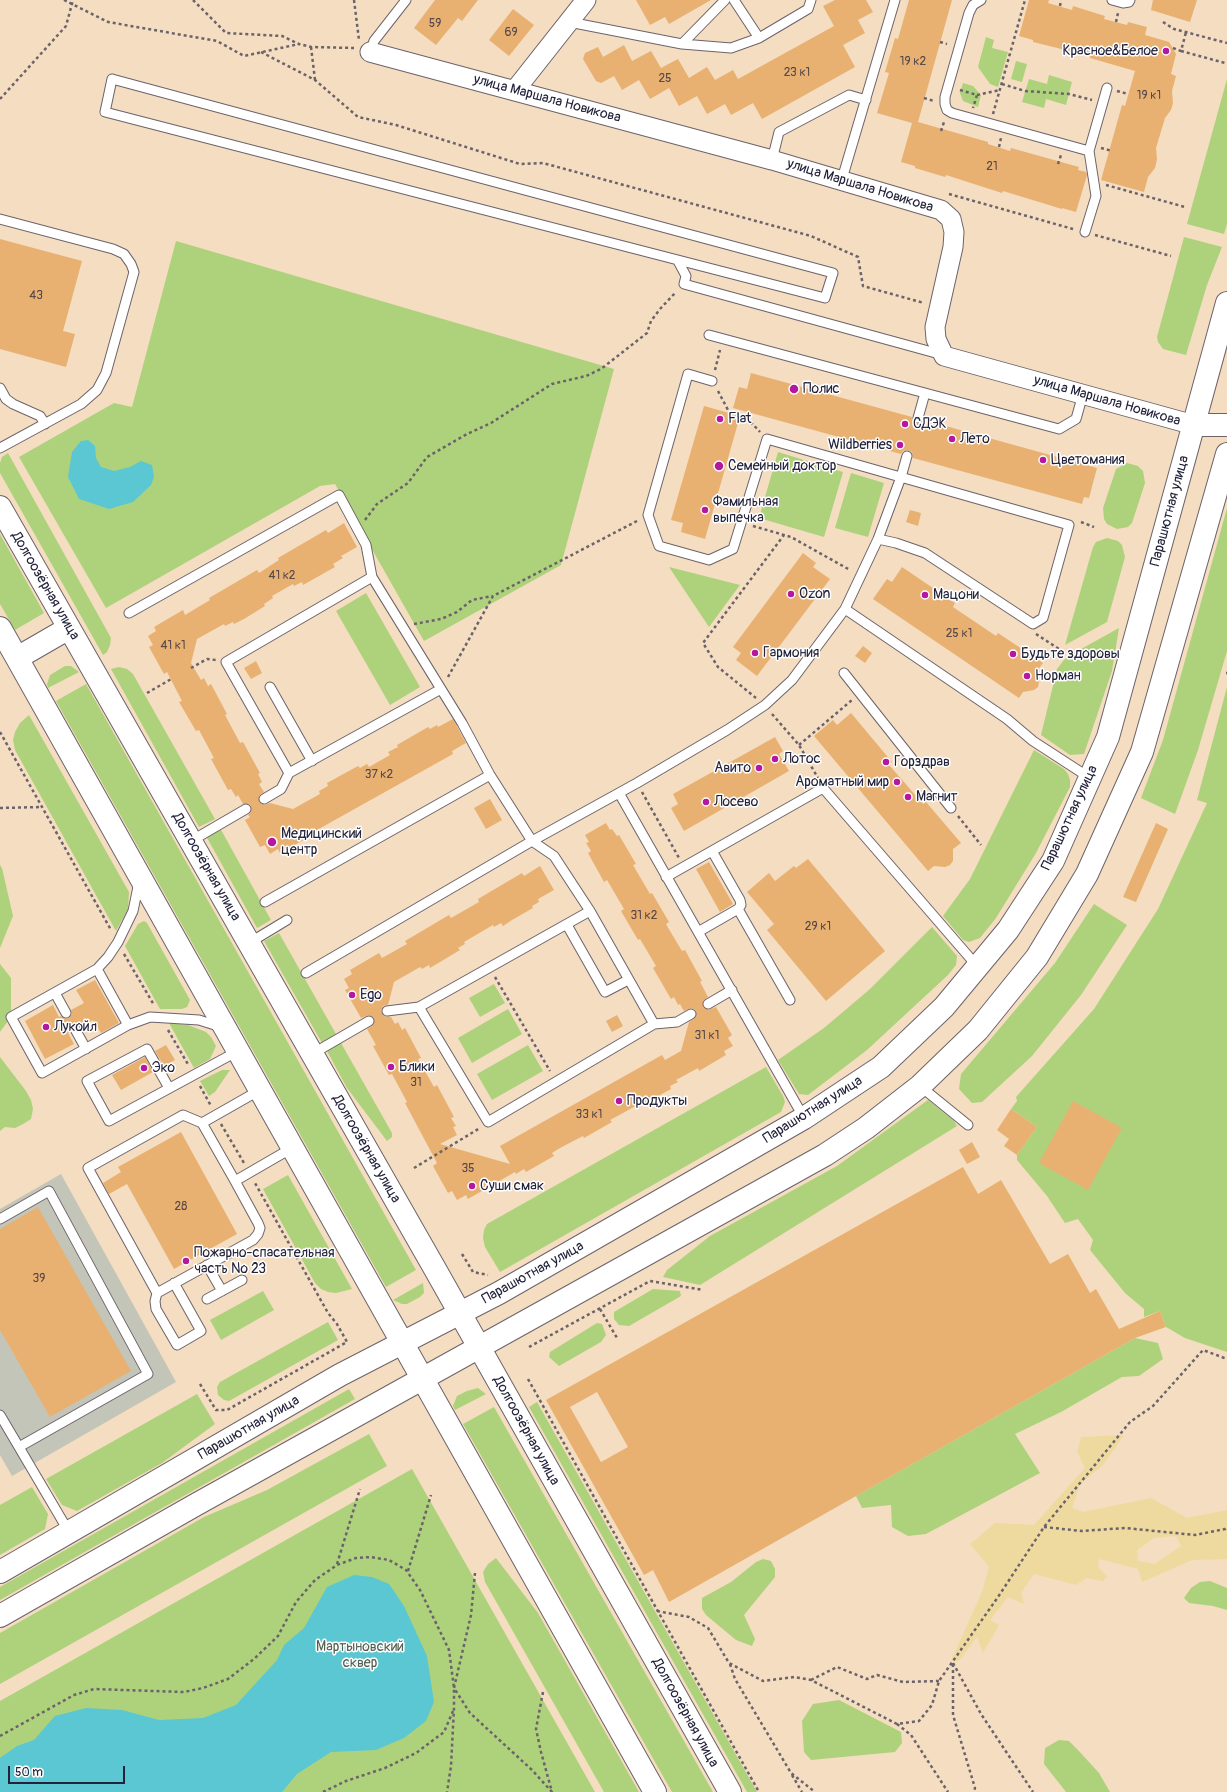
<!DOCTYPE html>
<html>
<head>
<meta charset="utf-8">
<style>
	body { margin:0 }
	#map { position:relative; width:1227px; height:1792px; overflow:hidden; background:#f4ddc0; font-family:Pangolin,sans-serif }
	canvas { display:block }
	.scale { position:absolute; left:8px; top:1766px; width:117px; height:18px; box-sizing:border-box; border:2px solid #22223b; border-top:0; padding-left:5px; font-size:12px; line-height:14px; white-space:nowrap; color:#22223b; -webkit-text-stroke:3px #fff; paint-order:stroke }
</style>
</head>
<body>
<div id="map">
<canvas width="1227" height="1792"></canvas>
<div class="scale">50 m</div>
</div>
<script>
const ctx = document.querySelector('canvas').getContext('2d');
ctx.lineJoin = 'round';
function paint(path, color) { ctx.fillStyle = color; ctx.fill(path, 'evenodd'); }
const toPath = rows => new Path2D(rows.map(r => 'M' + r).join(''));
function strokePath(path, color, width, dash) { ctx.strokeStyle = color; ctx.lineWidth = width; ctx.lineCap = dash ? 'butt' : 'round'; ctx.setLineDash(dash || []); ctx.stroke(path); }
function write(font, color, halo, rows, align = 'center') {
  ctx.font = font + ' Pangolin,sans-serif'; ctx.lineWidth = 3; ctx.setLineDash([]); ctx.textBaseline = 'middle'; ctx.strokeStyle = halo; ctx.fillStyle = color; for (const [text, x, y, turn = 0] of rows) {
    ctx.save(); ctx.translate(x, y); ctx.rotate((+turn || 0) * Math.PI / 180); ctx.textAlign = isNaN(turn) ? turn : align; if (halo) ctx.strokeText(text, 0, 0); ctx.fillText(text, 0, 0); ctx.restore();
  }
}
paint(toPath([
	[61,1174,176,1382,12,1476,0,1455,0,1209]
]), '#c4c5b9');
paint(toPath([
	[986,37,994,40,992,48,1008,52,998,87,990,84,978,67],
	[1016,61,1027,64,1022,82,1011,79],
	[1049,75,1072,82,1066,105,1046,99,1044,108,1022,102,1029,79,1047,84],
	[1227,79,1227,224,1224,234,1187,224],
	[963,83,973,86,981,95,978,107,963,101,960,93],
	[1184,237,1222,247,1207,285,1186,355,1163,349,1158,342,1157,337],
	[176,241,614,369,561,565,424,641,335,484,320,486,106,608,19,457,114,403,132,407],
	[778,452,843,472,824,537,759,518],
	[8,453,111,638,110,645,107,652,103,655,0,473,0,463,2,457],
	[1127,463,1138,466,1143,471,1145,483,1132,523,1128,527,1117,529,1107,524,1104,519,1103,508,1116,469],
	[851,473,884,483,868,537,835,528],
	[1227,508,1227,651,1198,750,1175,814,1141,798,1163,740],
	[0,534,44,613,15,630,0,604],
	[1107,538,1118,541,1122,545,1125,557,1107,622,1065,645,1093,547,1096,542],
	[669,567,740,585,709,627],
	[366,593,420,687,390,705,336,611],
	[1119,628,1112,671,1084,754,1070,755,1041,735,1057,669,1064,660,1072,654],
	[65,666,71,666,79,672,48,688,47,684,50,675],
	[119,667,127,669,133,674,215,819,199,827,111,669],
	[86,684,416,1270,386,1287,56,701],
	[1227,687,1227,1352,1185,1338,1166,1327,1160,1311,1144,1317,1144,1309,1125,1293,1090,1250,1093,1240,1078,1219,1065,1223,1047,1196,1017,1160,1017,1155,1037,1127,1011,1109,1017,1101,1016,1097,1094,1009,1158,909,1207,803,1197,800],
	[29,715,129,892,128,909,116,931,15,750,13,740,15,732,20,723],
	[1034,750,1064,769,1068,774,1070,780,1070,787,1036,853,996,918,980,938,969,942,963,940,943,916,970,879],
	[220,828,271,920,257,928,206,836],
	[0,865,2,868,13,916,0,948],
	[1094,904,1127,925,1081,995,1032,1056,982,1102,972,1103,959,1089,961,1074,1055,963],
	[144,921,147,923,190,1000,187,1007,182,1009,160,1009,125,946,138,924],
	[932,927,957,956,956,965,948,975,867,1050,808,1095,799,1094,778,1060,824,1028,870,989],
	[279,933,336,1034,322,1043,264,941],
	[0,964,11,978,11,1017,0,1032],
	[494,984,505,1003,480,1017,469,998],
	[508,1009,522,1034,472,1063,458,1038],
	[169,1023,188,1025,206,1032,211,1037,216,1046,210,1059,194,1068],
	[341,1043,392,1133,392,1137,387,1141,347,1088,327,1051],
	[528,1045,543,1071,492,1100,477,1074],
	[0,1057,26,1091,31,1100,33,1109,31,1119,23,1124,15,1128,5,1127,0,1131],
	[766,1067,783,1096,785,1102,781,1112,500,1272,485,1247,483,1238,484,1230,487,1224],
	[222,1070,230,1070,215,1092,209,1096,200,1081],
	[928,1100,954,1121,957,1126,700,1285,663,1277,667,1270,710,1236,837,1166],
	[288,1175,352,1289,336,1293,328,1292,321,1289,315,1283,263,1189],
	[423,1283,424,1293,420,1297,407,1304,402,1304,393,1300],
	[653,1289,680,1291,681,1296,629,1326,619,1325,614,1319,614,1312],
	[263,1291,274,1310,221,1340,210,1320],
	[328,1322,338,1340,229,1401,224,1400,218,1395,217,1387,220,1382],
	[597,1323,602,1324,606,1335,601,1342,559,1366,549,1357,550,1352],
	[1135,1338,1158,1343,1163,1359,1139,1376,1122,1377,1061,1412,1015,1434,1040,1473,926,1534,908,1536,892,1527,891,1505,862,1508,856,1496],
	[478,1388,486,1394,455,1410,453,1406,457,1396,467,1391],
	[349,1389,355,1399,0,1600,0,1587],
	[197,1394,215,1424,162,1463,77,1511,62,1505,46,1479],
	[537,1402,757,1792,747,1792,529,1407],
	[494,1407,713,1792,672,1792,463,1424],
	[369,1434,387,1466,0,1684,0,1633,204,1517,267,1490],
	[412,1469,595,1792,0,1792,0,1701],
	[32,1487,48,1514,45,1529,0,1555,0,1505],
	[496,1558,538,1613,639,1792,604,1792,485,1582,483,1572,488,1564],
	[763,1559,771,1561,775,1569,775,1577,744,1615,755,1639,752,1646,736,1640,706,1615,702,1609,702,1598,731,1582,756,1562],
	[1210,1581,1227,1588,1227,1610,1213,1606,1189,1603,1184,1598,1191,1588,1200,1582],
	[839,1700,901,1732,902,1743,895,1752,811,1760,804,1752,802,1721,813,1704],
	[1059,1740,1069,1741,1078,1750,1099,1773,1110,1792,1066,1792,1044,1764,1045,1748]
]), '#aed27b');
paint(toPath([
	[1124,1435,1104,1464,1080,1484,1072,1508,1083,1512,1151,1498,1187,1518,1227,1510,1227,1559,1192,1560,1142,1582,1138,1569,1099,1559,1098,1567,1107,1576,1103,1581,1086,1578,1076,1585,1034,1574,1021,1593,1024,1604,1008,1597,990,1620,999,1625,983,1653,977,1637,959,1661,951,1661,982,1592,989,1567,970,1544,995,1523,1034,1525,1085,1468,1077,1452,1081,1437],
	[1176,1536,1181,1546,1155,1564,1138,1561,1137,1550,1154,1538]
]), '#eeda9e');
paint(toPath([
	[88,440,95,446,96,458,101,467,114,471,130,467,141,461,152,465,154,477,151,485,133,502,109,509,79,499,68,477,72,452,81,441],
	[354,1575,372,1577,389,1584,404,1606,427,1656,434,1702,426,1721,404,1738,376,1750,331,1752,297,1774,282,1792,0,1792,0,1758,17,1746,34,1740,55,1716,86,1708,122,1710,159,1720,203,1718,236,1705,277,1660,284,1645,304,1628,327,1587]
]), '#5ac7d2');
paint(toPath([
	[435,0,478,0,462,21,458,18,436,45,414,28],
	[636,0,711,0,669,24,665,17,650,25],
	[835,0,866,0,873,12,858,20,865,33,843,45,855,67,762,119,753,103,731,115,725,104,707,114,697,96,679,106,669,88,650,99,639,80,622,90,614,76,601,83,596,81,583,59,585,53,598,47,603,57,624,45,632,61,651,51,661,68,678,59,689,78,707,67,715,80,733,70,738,79,834,26,823,6],
	[909,0,952,0,918,122,988,142,988,144,1010,151,1011,148,1079,167,1078,170,1086,172,1087,175,1076,212,1062,208,1062,209,1003,191,1002,193,946,175,945,177,915,168,915,166,901,162,912,123,877,113,889,73,885,72,895,38,898,39],
	[1029,0,1049,0,1048,3,1072,10,1073,6,1105,16,1104,19,1127,25,1128,22,1147,27,1145,35,1169,42,1176,54,1171,74,1176,76,1172,91,1173,103,1171,110,1165,118,1156,148,1157,159,1155,168,1148,177,1144,192,1101,180,1122,105,1125,106,1135,71,1090,58,1090,56,1033,42,1033,40,1019,36],
	[1153,0,1197,0,1190,22,1151,10],
	[513,9,534,25,509,56,489,40],
	[0,239,82,261,63,331,75,334,66,367,0,349],
	[751,373,912,417,913,422,917,424,920,424,924,420,1097,468,1089,498,1084,497,1082,504,913,458,912,452,908,450,903,451,901,454,733,408,739,387,747,389],
	[704,406,740,416,705,539,681,532,683,523,671,520],
	[910,510,921,513,918,526,906,522],
	[344,523,357,547,341,556,343,558,333,564,335,567,303,585,302,582,294,586,293,584,272,596,273,598,264,604,265,606,244,619,234,624,233,622,225,626,224,624,197,639,191,663,201,680,204,678,208,686,211,684,227,714,225,715,240,743,243,742,260,773,258,774,262,782,259,784,264,792,259,796,259,802,264,805,270,803,293,809,320,794,319,791,328,786,327,783,358,766,360,768,367,764,369,767,390,755,388,752,398,747,397,745,428,727,430,729,437,725,438,727,453,719,466,743,452,751,453,754,308,835,309,837,280,853,278,849,270,854,265,845,260,847,245,820,250,817,248,815,251,812,251,806,249,804,243,804,238,795,236,797,231,789,228,790,211,759,214,758,199,730,196,731,179,702,182,701,167,672,164,674,149,647,153,645,148,636,156,631,154,627,183,610,185,615,210,600,209,598,257,570,259,573,279,560,278,558,326,530,328,533],
	[803,553,816,563,813,567,830,579,757,676,736,660,741,653,733,647],
	[902,567,955,603,953,607,996,636,998,633,1043,663,1037,671,1039,682,1038,687,1034,690,1023,692,1019,698,873,599,887,579,892,582],
	[863,646,872,653,865,663,855,656],
	[256,661,262,673,251,679,244,668],
	[851,713,892,762,889,765,904,782,923,804,926,802,961,843,953,849,953,861,950,865,945,867,934,866,928,871,814,736,833,720,837,725],
	[775,737,783,751,779,754,789,771,684,831,671,808,678,804,673,794],
	[490,799,502,820,486,829,474,808],
	[606,823,610,830,612,829,617,836,619,835,636,864,633,865,650,894,652,893,669,922,666,924,670,931,682,951,685,950,702,981,700,982,708,997,703,1001,703,1007,708,1010,716,1007,732,1035,728,1038,733,1046,724,1051,726,1055,699,1071,698,1068,676,1080,678,1082,670,1086,671,1089,642,1105,641,1103,623,1113,610,1120,612,1122,584,1138,583,1136,560,1148,552,1153,554,1156,526,1172,524,1169,516,1174,515,1172,468,1199,466,1195,457,1200,452,1191,448,1193,433,1166,437,1163,405,1103,407,1102,392,1074,389,1075,373,1046,376,1045,367,1029,374,1024,374,1018,369,1015,361,1018,345,990,349,988,344,979,352,974,350,970,379,953,382,958,407,944,405,941,449,915,451,918,479,902,478,899,522,873,524,876,540,866,554,890,538,899,539,902,532,906,533,908,512,920,503,926,501,923,494,927,493,925,464,942,465,944,458,948,460,950,430,968,429,965,422,969,420,967,394,982,388,1005,383,1006,381,1011,384,1016,391,1017,395,1024,398,1022,402,1030,405,1028,421,1058,418,1059,434,1087,437,1085,454,1117,451,1118,456,1126,453,1127,457,1135,440,1144,510,1164,500,1146,662,1055,665,1060,681,1051,689,1022,696,1017,696,1011,694,1009,691,1008,684,1011,680,1004,678,1005,674,997,671,999,653,968,656,966,640,939,638,940,621,911,624,909,607,880,604,882,588,853,591,851,586,843,589,842,585,835],
	[1156,823,1168,829,1136,902,1123,897],
	[808,859,885,951,826,1001,767,930,774,924,747,892,769,873,775,881,794,866,796,868],
	[709,862,733,904,720,912,696,869],
	[95,980,119,1023,101,1033,93,1020,81,1027,78,1024,72,1024,70,1026,70,1032,68,1033,74,1044,45,1059,25,1021,53,1005,59,1017,61,1016,65,1019,69,1018,72,1014,71,1010,84,1003,76,990],
	[617,1015,623,1026,612,1032,606,1021],
	[166,1045,175,1060,164,1066,155,1051],
	[145,1057,153,1072,121,1090,112,1075],
	[1073,1101,1122,1128,1088,1190,1039,1163],
	[1011,1109,1037,1127,1017,1155,1004,1146,1009,1139,997,1130],
	[181,1132,237,1234,174,1269,127,1184,109,1194,103,1183,121,1172,118,1167],
	[972,1142,980,1157,967,1164,959,1150],
	[963,1167,978,1194,1001,1180,1050,1264,1068,1254,1090,1293,1096,1289,1119,1329,1160,1311,1166,1327,1135,1338,669,1602,653,1570,644,1575,546,1400],
	[597,1392,628,1447,601,1462,570,1407],
	[38,1207,131,1371,50,1417,0,1330,0,1229]
]), '#e8b172');
const service = toPath([
	[734,0,759,38],
	[981,0,973,5,969,13,945,97,945,104,947,110,952,113,1089,151],
	[1112,0,1123,3,1129,2,1130,0],
	[569,22,682,44,731,48,759,38,808,9,811,0],
	[682,44,725,0],
	[370,52,374,41,406,0],
	[112,79,833,273,825,298,105,112,112,79],
	[772,160,779,132,849,95,866,100],
	[842,179,895,0],
	[0,219,113,249,124,254,131,264,134,272,106,373,97,390,81,404,0,448],
	[1085,232,1096,196,1089,151,1107,88],
	[678,261,686,276,684,284,943,355],
	[709,335,1059,429,1076,419,1083,394],
	[712,381,688,374,648,515,659,546,709,560,733,549,767,439,1069,525,1043,618,1033,624,925,553,896,543,878,539],
	[0,388,6,399,13,404,40,416,45,424],
	[918,418,925,393],
	[372,577,226,662,289,773,441,689],
	[845,609,1007,719,1033,741,1090,778],
	[129,613,339,495,366,545,372,577,462,723,490,775,532,841,554,856,590,911,654,1024],
	[844,673,951,808],
	[270,687,312,761],
	[619,793,804,1118],
	[264,799,281,789,289,773],
	[191,841,246,809],
	[666,877,823,788,977,966],
	[139,882,133,911,118,942,108,957,97,969,11,1017,42,1073,128,1025,150,1017,199,1020,221,1027],
	[265,902,490,775],
	[738,909,790,1000],
	[590,911,419,1007,488,1122,654,1024,677,1022,691,1014],
	[567,925,605,992,628,980],
	[698,932,738,909,741,905,740,900,712,851],
	[249,943,287,920],
	[97,969,128,1025],
	[306,973,532,841,637,783,727,730,765,705,792,680,845,609,878,539,901,477,907,456],
	[55,993,66,1013],
	[708,1004,732,990],
	[387,1011,419,1007],
	[75,1029,86,1049],
	[312,1054,369,1021],
	[920,1086,968,1125],
	[169,1088,147,1049,87,1081,109,1121,238,1051],
	[260,1090,202,1123,235,1181,292,1148],
	[202,1123,183,1115,88,1168,157,1293,253,1240,258,1234,260,1228,258,1223,235,1181],
	[0,1219,49,1191,148,1374,19,1447],
	[207,1265,222,1291],
	[157,1293,155,1301,156,1309,177,1345,201,1331,174,1283],
	[207,1299,242,1280],
	[0,1415,69,1532]
]);
const minor = toPath([
	[370,52,772,160,941,210,951,219,954,232,953,247,935,327,936,339,944,356,1194,425],
	[515,90,586,0]
]);
const tertiary = toPath([
	[1194,425,1227,425]
]);
const secondary = toPath([
	[0,507,435,1269,730,1792],
	[0,628,655,1792],
	[17,658,69,628]
]);
const primary = toPath([
	[0,1572,340,1375,499,1293,804,1118,881,1067,944,1007,1008,930,1053,861,1108,737,1227,303],
	[0,1616,197,1504,825,1155,866,1128,920,1086,978,1030,1037,957,1087,874,1142,752,1227,454]
]);
strokePath(service, '#6c636a', 11);
strokePath(minor, '#6c636a', 21);
strokePath(tertiary, '#6c636a', 24);
strokePath(secondary, '#6c636a', 24);
strokePath(primary, '#6c636a', 24);
strokePath(toPath([
	[64,0,108,22,217,41,244,56,299,44],
	[193,0,226,33,282,36,299,44,311,47,354,48],
	[354,0,359,40],
	[1060,6,1061,0],
	[1116,22,1118,13],
	[1163,22,1174,29,1227,43],
	[940,42,947,44],
	[311,47,315,80],
	[1173,48,1181,51,1186,32],
	[1181,51,1225,63],
	[261,52,315,80,358,117,396,125,520,164,543,163,811,236,858,257,863,286,924,303],
	[1002,84,1025,91,1069,94,1092,100],
	[960,90,977,95,973,108],
	[1117,91,1128,94],
	[977,95,1000,90],
	[924,98,934,101],
	[0,99,66,26,73,0],
	[993,114,1025,0],
	[941,131,944,122],
	[999,147,1001,138],
	[1101,148,1112,151],
	[1058,164,1061,155],
	[1106,185,1185,207],
	[949,194,1073,229],
	[1095,235,1171,256],
	[715,370,720,350],
	[718,391,728,410,734,415],
	[740,417,749,420,760,432],
	[365,520,377,504,408,483,427,457,467,434,491,423,552,384,586,376,601,369,647,333,651,321,660,309,676,292],
	[1081,522,1094,527],
	[753,526,791,537,850,570],
	[414,624,441,619,457,612,472,600,492,596],
	[1036,634,1059,649],
	[191,668,207,659,216,660],
	[1226,673,1227,673],
	[448,677,493,596,637,521],
	[147,693,173,678],
	[756,698,718,667,703,643,784,535],
	[772,714,799,745,818,778],
	[0,732,111,930],
	[799,745,852,700],
	[642,792,679,858],
	[0,808,42,807],
	[958,816,981,845],
	[124,954,154,1005],
	[495,977,550,1071],
	[168,1030,189,1066],
	[200,1086,211,1106],
	[221,1124,244,1163],
	[414,1168,480,1128],
	[462,1254,473,1272,488,1275],
	[600,1309,617,1338],
	[529,1347,650,1281,703,1290],
	[528,1379,759,1792],
	[200,1384,216,1410,227,1410,347,1342,337,1324,328,1313,255,1183],
	[1044,1527,1082,1531,1125,1528,1195,1535,1225,1529,1227,1527],
	[337,1564,360,1489],
	[408,1571,431,1495],
	[475,1573,471,1615,454,1688,470,1713,532,1770,552,1792],
	[657,1611,689,1617,708,1628,729,1663,763,1681,794,1677,811,1680,897,1724,919,1721,932,1705,939,1681,998,1597,1044,1527,1130,1422,1153,1406,1203,1350,1227,1359],
	[953,1663,981,1714,1033,1792],
	[730,1664,735,1679,791,1773,815,1792],
	[953,1664,953,1715,975,1788,974,1792],
	[811,1680,837,1667,867,1679,877,1675,903,1682,939,1681],
	[543,1692,536,1729,541,1752,552,1792],
	[897,1724,911,1735,948,1792],
	[0,1736,74,1695,94,1689,184,1692,203,1688,228,1679,254,1659,278,1636,296,1602,315,1580,337,1565,356,1558,371,1557,389,1560,406,1570,420,1590,449,1650,454,1688,454,1708,451,1766,447,1792],
	[792,1775,802,1792],
	[323,1792,346,1781,385,1768,416,1753,444,1732,453,1711]
]), '#6c636a', 2.5, [3, 3]);
strokePath(service, '#fff', 9);
strokePath(minor, '#fff', 19);
strokePath(tertiary, '#fff', 22);
strokePath(secondary, '#fff', 22);
strokePath(primary, '#fff', 22);
for (const [x, y, r, color] of [
	[1166,51,4,"#b5179e"],
	[794,389,5,"#b5179e"],
	[720,419,4,"#b5179e"],
	[905,424,4,"#b5179e"],
	[952,439,4,"#b5179e"],
	[900,445,4,"#b5179e"],
	[1043,460,4,"#b5179e"],
	[719,466,5,"#b5179e"],
	[705,510,4,"#b5179e"],
	[791,594,4,"#b5179e"],
	[925,595,4,"#b5179e"],
	[755,653,4,"#b5179e"],
	[1013,654,4,"#b5179e"],
	[1027,676,4,"#b5179e"],
	[775,759,4,"#b5179e"],
	[886,762,4,"#b5179e"],
	[759,768,4,"#b5179e"],
	[897,782,4,"#b5179e"],
	[908,797,4,"#b5179e"],
	[706,802,4,"#b5179e"],
	[272,842,5,"#b5179e"],
	[352,995,4,"#b5179e"],
	[46,1027,4,"#b5179e"],
	[391,1067,4,"#b5179e"],
	[144,1068,4,"#b5179e"],
	[619,1101,4,"#b5179e"],
	[472,1186,4,"#b5179e"],
	[186,1261,4,"#b5179e"]
]) { const dot = new Path2D(); dot.arc(x, y, r, 0, 2 * Math.PI); ctx.fillStyle = color; ctx.fill(dot); strokePath(dot, '#fff', 1.5); }
write('12px', '#544649', null, [
	["59",435,24],
	["69",511,33],
	["19 к2",913,62],
	["23 к1",797,73],
	["25",665,79],
	["19 к1",1149,96],
	["21",992,167],
	["43",36,296],
	["41 к2",282,576],
	["25 к1",959,634],
	["41 к1",173,646],
	["37 к2",379,775],
	["31 к2",644,916],
	["29 к1",818,927],
	["31 к1",707,1036],
	["31",416,1083],
	["33 к1",589,1115],
	["35",468,1169],
	["28",181,1207],
	["39",39,1279]
]);
write('14px', '#22223b', '#fff', [
	["Красное&Белое",1158,51,"right"],
	["Полис",803,389],
	["Flat",728,419],
	["СДЭК",913,424],
	["Лето",960,439],
	["Wildberries",892,445,"right"],
	["Цветомания",1051,460],
	["Семейный доктор",728,466],
	["Фамильная",713,502],
	["выпечка",713,518],
	["Ozon",799,594],
	["Мацони",933,595],
	["Гармония",763,653],
	["Будьте здоровы",1021,654],
	["Норман",1035,676],
	["Лотос",783,759],
	["Горздрав",894,762],
	["Авито",751,768,"right"],
	["Ароматный мир",889,782,"right"],
	["Магнит",916,797],
	["Лосево",714,802],
	["Медицинский",281,834],
	["центр",281,850],
	["Ego",360,995],
	["Лукойл",54,1027],
	["Блики",399,1067],
	["Эко",152,1068],
	["Продукты",627,1101],
	["Суши смак",480,1186],
	["Пожарно-спасательная",194,1253],
	["часть № 23",194,1269]
], 'left');
write('14px', '#22223b', '#fff', [
	["улица Маршала Новикова",547,99,15],
	["улица Маршала Новикова",860,186,17],
	["улица Маршала Новикова",1107,401,16],
	["Парашютная улица",1170,511,-75],
	["Долгоозёрная улица",45,586,60],
	["Парашютная улица",1070,818,-65],
	["Долгоозёрная улица",206,867,60],
	["Парашютная улица",813,1110,-32],
	["Долгоозёрная улица",366,1149,60],
	["Парашютная улица",533,1273,-29],
	["Парашютная улица",249,1428,-30],
	["Долгоозёрная улица",526,1431,61],
	["Долгоозёрная улица",685,1713,61]
]);
write('14px', '#536051', '#fff', [
	["Мартыновский",360,1647],
	["сквер",360,1663]
]);
</script>
</body>
</html>
